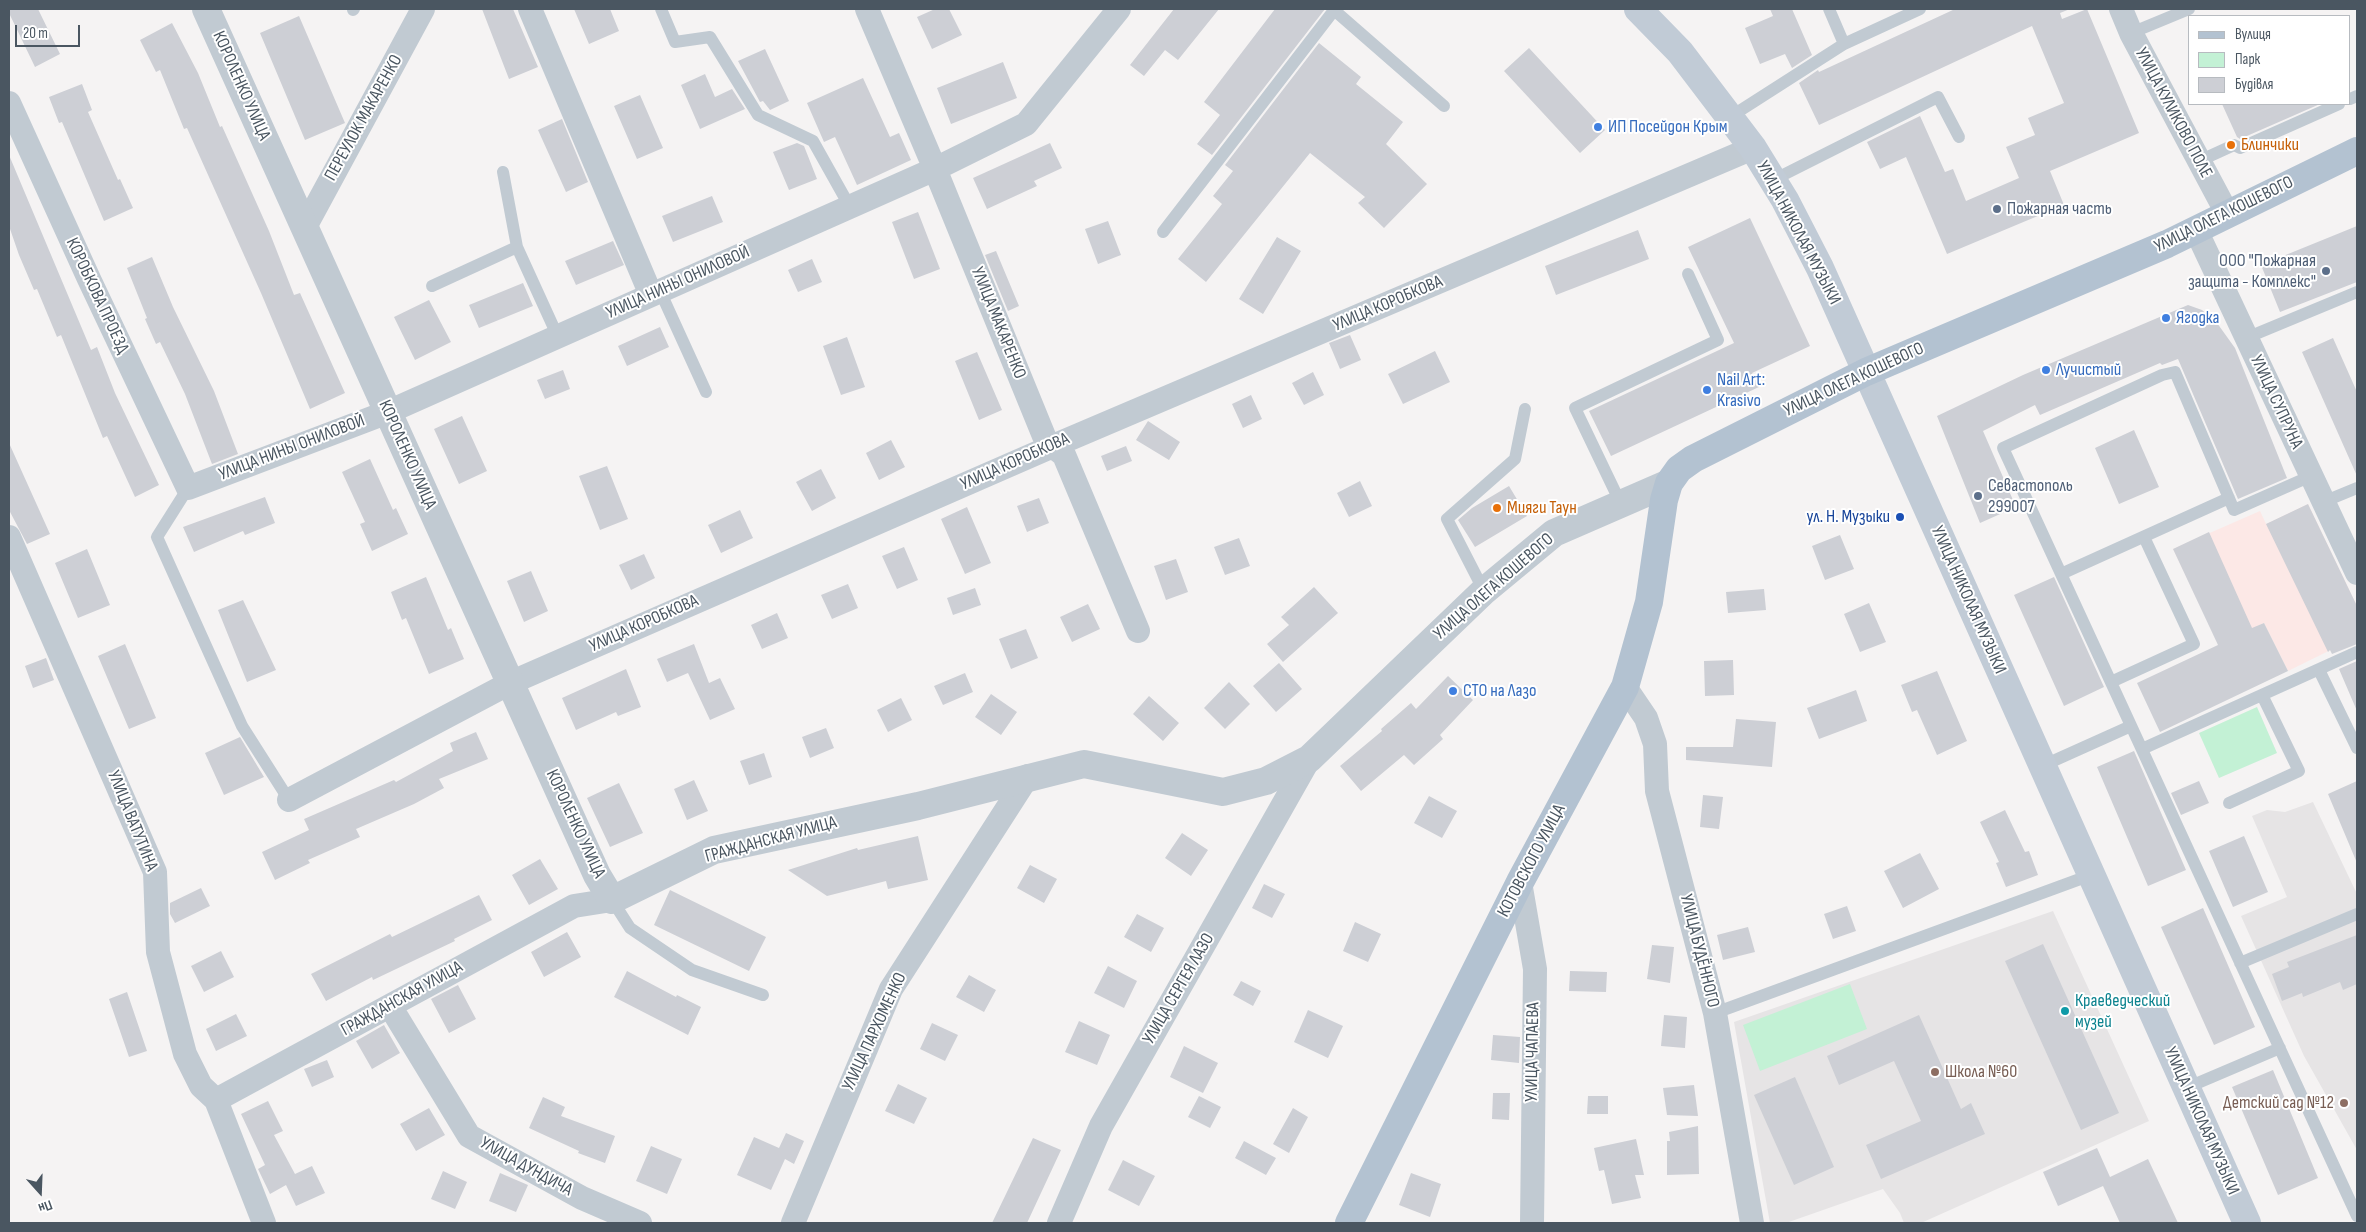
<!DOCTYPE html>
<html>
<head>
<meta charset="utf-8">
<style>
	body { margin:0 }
	#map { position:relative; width:2366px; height:1232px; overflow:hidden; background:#f5f3f3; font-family:"Sofia Sans Condensed",sans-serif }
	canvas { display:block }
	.frame { position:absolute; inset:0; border:10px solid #4a5661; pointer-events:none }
	.legend { position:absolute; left:2188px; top:15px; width:162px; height:90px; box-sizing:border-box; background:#fff; border:1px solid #b7bbc0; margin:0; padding:6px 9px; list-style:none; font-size:15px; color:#4a5661 }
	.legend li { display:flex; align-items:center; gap:10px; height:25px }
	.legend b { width:25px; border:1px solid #b7bbc0 }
	.north { position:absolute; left:15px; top:1167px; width:50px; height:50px; -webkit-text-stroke:4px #fff; paint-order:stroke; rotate:160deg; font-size:14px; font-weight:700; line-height:20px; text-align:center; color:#4a5661 }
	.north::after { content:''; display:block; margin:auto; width:18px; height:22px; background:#4a5661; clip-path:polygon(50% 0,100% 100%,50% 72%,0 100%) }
	.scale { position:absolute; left:15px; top:25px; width:65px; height:22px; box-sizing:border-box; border:2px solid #4a5661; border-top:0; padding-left:6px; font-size:15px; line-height:18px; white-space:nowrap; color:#4a5661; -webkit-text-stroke:4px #fff; paint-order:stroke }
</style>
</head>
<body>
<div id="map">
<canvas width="2366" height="1232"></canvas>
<div class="frame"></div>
<ul class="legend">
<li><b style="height:6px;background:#b3c2d1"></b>Вулиця</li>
<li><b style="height:14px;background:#c3f1d5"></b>Парк</li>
<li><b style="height:14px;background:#cdcfd5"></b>Будівля</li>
</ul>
<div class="north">Пн</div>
<div class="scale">20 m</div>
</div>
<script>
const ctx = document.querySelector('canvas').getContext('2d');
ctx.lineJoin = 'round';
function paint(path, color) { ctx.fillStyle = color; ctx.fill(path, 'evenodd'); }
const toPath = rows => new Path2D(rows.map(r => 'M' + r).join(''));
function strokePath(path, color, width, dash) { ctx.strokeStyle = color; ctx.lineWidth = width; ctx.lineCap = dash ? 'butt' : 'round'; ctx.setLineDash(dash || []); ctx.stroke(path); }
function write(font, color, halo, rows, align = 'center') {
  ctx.font = font + ' "Sofia Sans Condensed",sans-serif'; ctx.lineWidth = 4; ctx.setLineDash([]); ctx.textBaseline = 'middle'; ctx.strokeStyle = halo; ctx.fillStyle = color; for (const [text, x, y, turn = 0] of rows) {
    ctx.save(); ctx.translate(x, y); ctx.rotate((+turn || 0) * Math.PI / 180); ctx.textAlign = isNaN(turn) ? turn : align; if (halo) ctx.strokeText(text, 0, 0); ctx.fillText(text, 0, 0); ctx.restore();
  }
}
paint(toPath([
	[2313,802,2357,894,2357,1150,2304,1056,2241,916,2287,897,2252,816,2267,810,2285,812],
	[2053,911,2149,1121,1921,1223,1904,1223,1900,1213,1883,1189,1786,1223,1770,1223,1734,1022]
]), '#e6e4e5');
paint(toPath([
	[2308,504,2357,606,2357,637,2288,671,2264,623,2219,645,2173,549,2260,511,2266,524]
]), '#fce8e6');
paint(toPath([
	[2257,707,2277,753,2219,778,2199,733],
	[1850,984,1867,1029,1760,1071,1743,1025]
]), '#c3f1d5');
paint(toPath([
	[9,9,38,9,60,54,35,67,9,13],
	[482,9,513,9,538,67,509,79],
	[574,9,610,9,619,31,589,44],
	[935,9,949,9,962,35,932,49,917,17],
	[1174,9,1219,9,1178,60,1165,50,1144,76,1130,65],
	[1275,9,1325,9,1212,155,1197,144,1220,115,1204,102],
	[1770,9,1792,9,1812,55,1792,68,1785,54,1760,64,1745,28,1773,16],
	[1955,9,2070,9,2060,13,2062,19,2087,9,2139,133,2050,171,2064,205,1947,254,1906,157,1880,169,1867,142,1920,116,1945,172,1953,169,1966,201,2019,178,2006,147,2035,135,2028,118,2064,103,2032,26,1819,125,1799,83,1818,70,1819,72],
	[299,16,345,123,305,140,260,33],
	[172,23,198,73,220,127,222,126,269,231,294,295,300,293,345,393,310,409,261,293,187,128,184,129,160,70,156,72,140,40],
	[1319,43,1361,77,1356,84,1403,122,1386,144,1427,184,1384,228,1358,203,1365,197,1310,153,1206,282,1178,259,1222,204,1213,196,1233,171,1225,165],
	[1529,48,1605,130,1580,153,1504,71],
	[765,49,789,101,770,110,763,101,760,102,738,61],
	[1003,62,1017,98,951,124,937,88],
	[705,74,715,97,732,89,745,109,700,129,681,85],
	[863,78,890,137,899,133,911,160,857,185,835,137,824,142,807,103],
	[82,84,92,110,88,112,118,180,120,179,133,208,104,221,62,122,59,123,49,97],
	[640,95,663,148,637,159,614,106],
	[2222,104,2320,104,2240,139,2237,137],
	[562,119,588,182,566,192,538,130],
	[797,143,804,146,817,179,789,190,773,152],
	[1050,143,1062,168,1034,181,1037,186,987,209,973,178],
	[9,155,91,350,97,347,115,393,159,485,135,497,107,436,103,438,61,335,57,337,37,289,34,290,19,255,9,226],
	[712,196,723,222,673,242,662,216],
	[918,212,940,269,914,279,892,222],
	[1750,218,1810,346,1752,373,1759,387,1611,456,1589,411,1734,343,1688,247],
	[1108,221,1121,255,1098,264,1085,229],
	[2357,226,2357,282,2280,312,2261,265],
	[1638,230,1649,259,1556,295,1545,266],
	[1277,237,1301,251,1263,314,1239,299],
	[613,241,624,265,576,285,565,261],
	[996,251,1019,306,1008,311,985,255],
	[152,257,173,307,214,391,238,454,212,464,185,394,160,342,156,344,145,319,147,318,127,268],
	[812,259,822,282,798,292,788,270],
	[523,283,533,306,479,328,469,305],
	[429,300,451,342,415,360,394,317],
	[2188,305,2202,310,2217,323,2235,348,2287,478,2238,499,2178,359,2162,365,2160,363,2040,415,2035,405,1983,431,2016,507,1980,523,1937,416,2023,375],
	[660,327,669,347,627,366,618,346],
	[1350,335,1361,360,1340,369,1329,343],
	[847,337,865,387,841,395,823,346],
	[2333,338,2357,392,2357,476,2302,352],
	[1435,351,1450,382,1403,404,1388,374],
	[977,352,1002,410,979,420,955,361],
	[563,370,570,389,545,399,537,380],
	[1313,372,1324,395,1304,405,1292,383],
	[1251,395,1262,419,1243,428,1232,404],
	[462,416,487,471,459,484,434,429],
	[1148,421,1180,442,1169,460,1136,440],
	[2134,430,2159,487,2119,504,2095,448],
	[891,440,905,467,879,480,866,453],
	[9,443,50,534,27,544,9,510],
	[1126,446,1132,461,1107,471,1101,456],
	[370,459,393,510,396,508,408,534,372,551,360,524,365,522,342,472],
	[607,466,628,519,600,530,579,476],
	[821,469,836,498,812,511,796,482],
	[1360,481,1372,506,1349,517,1337,493],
	[1509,486,1527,516,1475,547,1458,520,1472,508],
	[265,497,275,523,245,535,243,531,194,552,183,527],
	[1039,498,1049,523,1027,532,1017,506],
	[2308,504,2357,606,2357,644,2332,654,2330,650,2328,652,2266,524],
	[967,507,991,563,965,574,941,519],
	[740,510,753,538,721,553,708,525],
	[2209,532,2252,628,2264,623,2288,671,2160,732,2137,683,2218,645,2173,549],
	[1840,535,1854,569,1825,580,1812,546],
	[1239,538,1250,566,1225,575,1214,547],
	[904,547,918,580,897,589,882,556],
	[87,549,110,605,78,618,55,563],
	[644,554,655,578,631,590,619,565],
	[1176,559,1188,592,1166,600,1154,566],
	[531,571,548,611,524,622,507,581],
	[426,577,448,630,451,628,464,659,429,674,406,618,402,620,391,592],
	[2054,577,2104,687,2064,706,2014,595],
	[848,584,858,608,832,619,821,595],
	[1314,587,1338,613,1283,662,1267,644,1289,625,1281,617],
	[975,588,981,605,953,615,947,598],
	[1764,589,1766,610,1728,613,1726,592],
	[243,600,276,670,247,682,218,610],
	[1869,603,1886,642,1860,652,1844,614],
	[1088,604,1100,629,1072,642,1060,617],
	[777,613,788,638,762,649,751,625],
	[1026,629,1038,658,1011,669,999,639],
	[125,644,156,718,129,729,98,656],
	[694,644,709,683,720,678,735,709,710,720,688,673,667,682,657,659],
	[46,658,54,680,33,688,25,666],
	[1733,660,1734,695,1705,696,1704,661],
	[2357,661,2357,711,2339,669],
	[1279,663,1302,689,1276,712,1253,686],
	[626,669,641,707,618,716,616,712,576,730,562,698],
	[1937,671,1967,741,1937,755,1917,710,1912,712,1901,685],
	[965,673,973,692,943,705,934,686],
	[1448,676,1473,700,1440,735,1443,739,1414,765,1404,755,1361,791,1340,766,1382,731,1381,729,1411,703,1416,709],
	[1229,682,1250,704,1225,729,1204,708],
	[1856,690,1867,721,1819,739,1807,708],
	[991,694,1017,712,1001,735,975,717],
	[1149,696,1179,723,1163,741,1133,714],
	[901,698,912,720,888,732,877,710],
	[1736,719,1776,722,1772,767,1686,760,1686,747,1733,747],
	[826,728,834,748,810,758,802,737],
	[476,732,488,759,439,779,444,788,414,804,356,829,360,837,308,860,310,863,275,880,262,852,309,830,304,819,394,780,396,782,453,751,450,743],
	[240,737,264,777,224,795,205,753],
	[2134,751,2186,870,2148,886,2097,767],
	[764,753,772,777,749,785,740,761],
	[694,780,708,811,687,820,674,789],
	[2199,781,2209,803,2181,815,2171,793],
	[2357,781,2357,863,2328,794],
	[619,783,643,833,610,847,587,798],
	[1703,795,1723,797,1719,829,1700,827],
	[1429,796,1457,811,1442,838,1414,823],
	[2005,810,2025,852,2029,851,2038,875,2006,887,1996,863,1999,862,1980,822],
	[1182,833,1208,850,1191,876,1165,858],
	[918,836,928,880,888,889,886,881,827,896,788,870,857,848,858,850],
	[2244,836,2268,892,2233,907,2209,851],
	[1920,853,1939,889,1903,908,1884,871],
	[540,859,558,889,529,905,512,875],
	[1030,865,1057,879,1044,903,1017,888],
	[1264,884,1285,894,1272,918,1252,908],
	[201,888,210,906,175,923,170,914,170,903],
	[670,890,766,937,749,971,654,925],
	[479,895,492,920,454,939,455,941,373,980,372,977,326,1001,311,974,390,934,392,937],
	[1847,906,1856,931,1833,939,1824,914],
	[2203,908,2255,1027,2214,1045,2161,927],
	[1137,914,1164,928,1151,952,1124,937],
	[1355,922,1381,934,1368,962,1343,951],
	[1748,927,1755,952,1723,960,1717,935],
	[567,932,581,957,544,977,531,952],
	[2357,935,2357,984,2343,990,2340,982,2303,997,2302,993,2282,1001,2272,974,2289,967,2287,962],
	[2043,944,2119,1113,2081,1130,2005,961],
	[1652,945,1674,947,1670,983,1647,979],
	[221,951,234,977,204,992,191,966],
	[1108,966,1137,981,1124,1008,1094,993],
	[627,971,676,997,677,995,701,1007,688,1035,614,997],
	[1570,971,1607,972,1606,992,1569,991],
	[969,975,996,990,984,1012,956,997],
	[1241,981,1261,991,1253,1006,1233,995],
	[458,985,476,1019,449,1033,431,999],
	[127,992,147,1051,129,1057,109,999],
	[1308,1010,1343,1026,1328,1058,1294,1042],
	[236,1014,247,1036,216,1051,206,1029],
	[1664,1015,1687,1017,1685,1048,1661,1046],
	[1919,1015,1961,1109,1971,1103,1985,1134,1881,1179,1866,1145,1921,1121,1894,1061,1839,1085,1827,1056],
	[1079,1021,1110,1035,1097,1065,1065,1052],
	[932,1023,958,1035,945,1061,920,1049],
	[384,1025,400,1053,372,1069,356,1041],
	[1493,1035,1520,1037,1519,1063,1491,1060],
	[1184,1046,1218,1063,1203,1093,1170,1077],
	[327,1060,334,1077,312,1087,304,1069],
	[2273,1070,2318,1178,2278,1195,2232,1087],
	[1795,1077,1834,1167,1794,1185,1754,1095],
	[898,1084,927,1098,914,1124,885,1111],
	[1694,1085,1698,1116,1667,1115,1663,1088],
	[1493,1093,1510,1093,1509,1120,1492,1119],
	[1199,1096,1221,1107,1210,1128,1188,1117],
	[1588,1096,1608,1096,1608,1114,1587,1114],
	[543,1097,565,1107,561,1116,615,1136,605,1163,578,1153,579,1151,529,1128],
	[268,1101,283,1131,274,1135,295,1174,312,1166,325,1193,296,1206,286,1185,270,1194,258,1169,265,1165,241,1114],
	[429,1108,445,1135,416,1151,400,1124],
	[1293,1108,1308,1117,1289,1153,1273,1144],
	[1698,1126,1699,1174,1667,1175,1667,1141,1670,1141,1669,1132],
	[786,1133,804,1141,794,1164,785,1159,771,1190,737,1175,754,1137,779,1148],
	[1033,1138,1061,1150,1027,1223,992,1223],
	[1636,1139,1644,1175,1635,1175,1641,1198,1612,1204,1604,1170,1599,1171,1594,1148],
	[1244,1141,1276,1158,1266,1175,1235,1158],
	[651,1146,682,1159,667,1194,636,1181],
	[2097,1148,2110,1177,2148,1159,2178,1223,2120,1223,2103,1186,2058,1206,2043,1172],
	[1123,1160,1155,1176,1139,1206,1108,1190],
	[443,1171,467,1182,455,1209,431,1199],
	[500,1173,528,1185,516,1212,489,1201],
	[1411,1173,1441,1184,1430,1217,1399,1205]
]), '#cdcfd5');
strokePath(toPath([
	[661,9,675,42,710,37,758,115,813,141,850,207],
	[1829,9,1844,44,1920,9],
	[353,10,354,9],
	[1334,10,1444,106],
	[2131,33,2189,9],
	[2350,99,2357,96],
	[1730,117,1844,44],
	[2199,161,2234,145,2240,148,2339,104],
	[503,172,517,247,558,337],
	[1773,180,1938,97,1959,137],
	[1163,232,1335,9],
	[432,286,517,247],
	[660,291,706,392],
	[2246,338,2357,292],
	[2311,476,2234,510,2175,372,2162,375,2003,448,2357,1216],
	[188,488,157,537,242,726,289,800],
	[2323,502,2357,488],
	[1621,504,1575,408,1718,340,1688,274],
	[2061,574,2229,498],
	[1484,591,1447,519,1515,459,1525,409],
	[2319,670,2357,748],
	[2111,682,2194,644,2144,537],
	[2142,749,2357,652],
	[2042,766,2131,726],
	[2229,803,2299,771,2262,695],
	[612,900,630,928,692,970,763,995],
	[2240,963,2357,914],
	[1715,1013,2091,875],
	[2186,1088,2280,1048]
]), '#c1cad2', 12);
strokePath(toPath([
	[530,9,651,295],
	[867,9,935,169,1046,441,1064,455,1138,631],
	[2121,9,2131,33,2228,215],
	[9,103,89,279,188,488,388,412,935,169,1026,124,1119,9],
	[305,227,423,9],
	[2196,230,2357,573],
	[9,537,155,872,158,952,185,1054,201,1086,216,1100,264,1223],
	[1625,687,1646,718,1655,744,1657,791,1715,1013,1752,1223],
	[289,800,510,683,1053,446,1753,148],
	[1520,882,1535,969,1532,1223],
	[390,1006,469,1136,582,1198,640,1223],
	[216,1100,574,906,612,900],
	[793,1223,891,989,1028,776],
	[1059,1223,1101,1126,1309,759]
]), '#c1cad2', 24);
strokePath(toPath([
	[206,9,597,875,612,900,714,850,918,806,1084,764,1223,792,1266,781,1309,759,1484,591,1554,533,1669,483]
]), '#c1cad2', 28);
strokePath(toPath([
	[1638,9,1680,52,1753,148,1785,200,1820,268,2247,1223]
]), '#c1cbd6', 28);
strokePath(toPath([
	[1349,1223,1520,882,1625,687,1649,602,1664,500,1669,483,1679,469,1693,459,1866,372,2167,244,2357,151]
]), '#b3c2d1', 28);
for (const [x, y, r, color] of [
	[1598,127,5,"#3f7fe0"],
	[2231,145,5,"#e8710a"],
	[1997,209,5,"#5c6f8a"],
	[2326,271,5,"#5c6f8a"],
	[2166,318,5,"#3f7fe0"],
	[2046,370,5,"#3f7fe0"],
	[1707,390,5,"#3f7fe0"],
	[1978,496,5,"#5c6f8a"],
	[1497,508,5,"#e8710a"],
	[1900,517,5,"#1a4fb4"],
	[1453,691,5,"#3f7fe0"],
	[2065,1011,5,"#0f9aa8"],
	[1935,1072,5,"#8d6e63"],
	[2344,1103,5,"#8d6e63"]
]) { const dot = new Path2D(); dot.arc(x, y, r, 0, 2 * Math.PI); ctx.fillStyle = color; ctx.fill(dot); strokePath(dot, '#fff', 2); }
write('18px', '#4a5661', '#fff', [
	["КОРОЛЕНКО УЛИЦА",241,86,66],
	["УЛИЦА КУЛИКОВО ПОЛЕ",2173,113,62],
	["ПЕРЕУЛОК МАКАРЕНКО",364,118,-61],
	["УЛИЦА ОЛЕГА КОШЕВОГО",2224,215,-26],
	["УЛИЦА НИКОЛАЯ МУЗЫКИ",1798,233,62],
	["УЛИЦА НИНЫ ОНИЛОВОЙ",678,283,-24],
	["КОРОБКОВА ПРОЕЗД",97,296,65],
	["УЛИЦА КОРОБКОВА",1388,304,-23],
	["УЛИЦА МАКАРЕНКО",998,323,68],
	["УЛИЦА ОЛЕГА КОШЕВОГО",1854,380,-25],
	["УЛИЦА СУПРУНА",2276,402,65],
	["УЛИЦА НИНЫ ОНИЛОВОЙ",292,448,-21],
	["КОРОЛЕНКО УЛИЦА",407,455,66],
	["УЛИЦА КОРОБКОВА",1015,462,-24],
	["УЛИЦА ОЛЕГА КОШЕВОГО",1494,587,-41],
	["УЛИЦА НИКОЛАЯ МУЗЫКИ",1968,600,66],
	["УЛИЦА КОРОБКОВА",644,624,-24],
	["УЛИЦА ВАТУТИНА",132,821,68],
	["КОРОЛЕНКО УЛИЦА",575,824,65],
	["ГРАЖДАНСКАЯ УЛИЦА",771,840,-15],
	["КОТОВСКОГО УЛИЦА",1532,861,-62],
	["УЛИЦА БУДЁННОГО",1699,951,76],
	["УЛИЦА СЕРГЕЯ ЛАЗО",1179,989,-60],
	["ГРАЖДАНСКАЯ УЛИЦА",402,999,-29],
	["УЛИЦА ПАРХОМЕНКО",875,1032,-65],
	["УЛИЦА ЧАПАЕВА",1533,1052,-89],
	["УЛИЦА НИКОЛАЯ МУЗЫКИ",2201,1121,66],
	["УЛИЦА ДУНДИЧА",526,1167,29]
]);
write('18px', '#366cbe', '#fff', [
	["ИП Посейдон Крым",1608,127],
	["Ягодка",2176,318],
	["Лучистый",2056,370],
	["Nail Art:",1717,380],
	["Krasivo",1717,401],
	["СТО на Лазо",1463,691]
], 'left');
write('18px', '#c56008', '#fff', [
	["Блинчики",2241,145],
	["Мияги Таун",1507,508]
], 'left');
write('18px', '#4e5e75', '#fff', [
	["Пожарная часть",2007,209],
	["ООО \"Пожарная",2316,261,"right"],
	["защита - Комплекс\"",2316,282,"right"],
	["Севастополь",1988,486],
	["299007",1988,507]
], 'left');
write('18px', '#164399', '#fff', [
	["ул. Н. Музыки",1890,517]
], 'right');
write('18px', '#0d838f', '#fff', [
	["Краеведческий",2075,1001],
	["музей",2075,1022]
], 'left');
write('18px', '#785e54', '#fff', [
	["Школа №60",1945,1072],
	["Детский сад №12",2334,1103,"right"]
], 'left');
</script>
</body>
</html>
